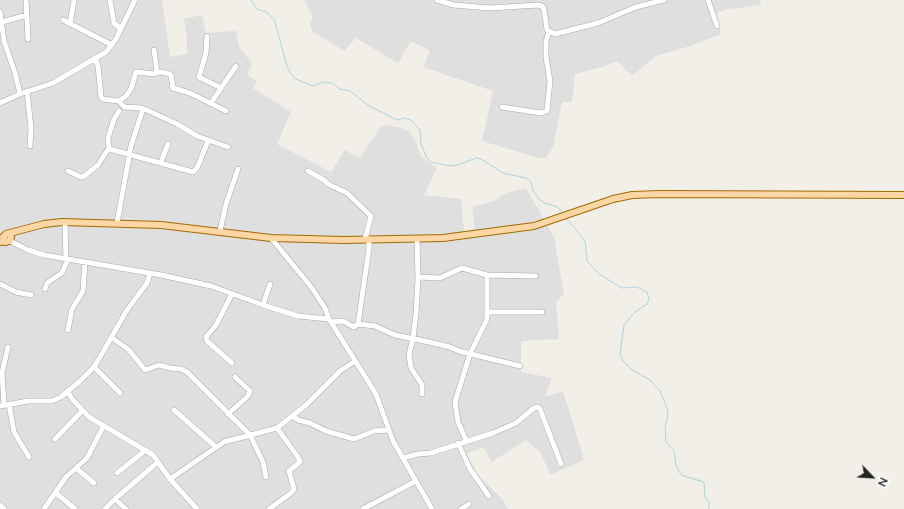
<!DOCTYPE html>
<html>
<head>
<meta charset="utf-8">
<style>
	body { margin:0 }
	#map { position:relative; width:904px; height:509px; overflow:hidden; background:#f2efe9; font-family:Lato,sans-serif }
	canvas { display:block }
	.north { position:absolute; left:852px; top:457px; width:40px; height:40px; -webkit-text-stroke:3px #fff; paint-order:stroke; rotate:115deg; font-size:11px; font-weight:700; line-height:16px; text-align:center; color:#222 }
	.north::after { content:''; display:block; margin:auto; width:14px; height:18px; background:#222; clip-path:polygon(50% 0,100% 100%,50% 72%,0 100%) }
</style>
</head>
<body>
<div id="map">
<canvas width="904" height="509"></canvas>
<div class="north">N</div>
</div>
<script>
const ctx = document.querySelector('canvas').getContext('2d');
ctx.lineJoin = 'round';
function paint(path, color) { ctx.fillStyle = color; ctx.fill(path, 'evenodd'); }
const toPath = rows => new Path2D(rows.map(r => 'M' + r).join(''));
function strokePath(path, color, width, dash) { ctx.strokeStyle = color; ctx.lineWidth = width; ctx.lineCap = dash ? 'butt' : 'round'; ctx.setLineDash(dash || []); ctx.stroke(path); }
paint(toPath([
	[0,0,162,0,170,57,187,54,187,38,184,19,202,15,206,33,236,31,239,46,252,64,247,75,257,81,253,88,291,112,277,144,331,172,345,150,360,158,381,127,387,125,402,128,409,132,415,140,421,156,437,168,424,195,461,199,464,231,475,229,472,207,494,201,506,193,526,188,554,237,564,294,556,302,559,339,521,341,521,372,552,378,545,397,563,391,584,460,550,475,541,453,526,440,492,462,483,447,467,454,477,474,503,500,508,509,0,509],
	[304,0,761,0,760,5,724,10,717,13,721,34,687,47,656,56,632,76,617,61,602,67,575,74,572,102,562,102,553,148,545,158,539,158,482,141,493,91,423,67,430,51,411,41,398,63,356,38,344,51,312,31,310,25,313,16]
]), '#e0dfdf');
strokePath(toPath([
	[251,0,257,9,266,12,274,19,287,66,291,74,296,79,313,86,323,82,332,83,340,89,350,91,369,106,397,120,405,118,411,120,420,130,421,144,427,158,431,162,450,166,458,165,476,158,481,159,503,173,526,178,531,182,533,191,539,199,544,203,558,207,563,214],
	[566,218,585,241,587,261,599,274,622,288,637,287,647,292,649,299,647,304,635,312,624,325,620,354,623,361,631,369,650,380,660,391,668,410,667,420,665,428,666,442,674,451,676,465,681,475,704,482,705,497,709,502,709,509]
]), '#aad3df', 1);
const minor = toPath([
	[26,0,28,39],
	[110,0,114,23,121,29],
	[437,0,454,5,490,8,538,5,542,6,544,9,547,30,555,34,598,23,636,7,664,0],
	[708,0,717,26],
	[0,12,4,41,15,73,20,94],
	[63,20,112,45],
	[2,22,27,15],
	[70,24,74,0],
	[207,36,206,53,199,77,221,88],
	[95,58,98,66,101,97,103,99,119,101,126,96,131,89,136,72,155,74,157,72,154,50],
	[157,72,167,73,171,75,173,88,190,93,226,111],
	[27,91,31,128,30,146],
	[119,101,124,107,141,108,149,111,177,124,197,136,228,147],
	[0,103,20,94,53,83,106,52,116,39,135,0],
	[211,103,236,66],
	[502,107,541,113,547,111,550,81,546,57,546,41,549,32],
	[119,111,114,119,108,138,109,148,113,150,193,172,197,168,208,141],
	[161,162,168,144],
	[68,171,81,177,83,177,98,165,109,148],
	[308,171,324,180,328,184,347,193,371,216,365,239],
	[65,222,66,259],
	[117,223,131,146,143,109],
	[220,231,226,204,238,169],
	[271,238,312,288,325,308,329,319],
	[417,239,418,279,416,314,413,338,409,355,411,368,422,385,422,394],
	[10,241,28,250,44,255,161,275,211,286,263,305,298,316,329,319,376,394,393,441,432,509],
	[418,277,440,278,462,268,487,275,536,276],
	[0,284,16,292,31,295],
	[45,289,47,283,62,273,68,259],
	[232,294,216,325,206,337,207,341,232,363],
	[263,305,270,284],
	[487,312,542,312],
	[331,322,343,321,354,327,358,324,369,249,369,239],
	[358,324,375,326,395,335,429,342,450,347,459,351,520,366],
	[68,330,72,309,83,291,85,262],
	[111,337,129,350,145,370,159,365,170,368,181,369,187,372,250,435,263,462,266,477],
	[94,367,120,393],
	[67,391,73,400,89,417,153,455,170,479,197,509],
	[9,404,14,432,29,457],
	[4,405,2,373,8,347],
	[0,406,28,401,52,401,61,397,80,381,94,367,103,352,127,310,147,283,150,273],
	[174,410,216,447],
	[228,414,248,396,250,391,235,377],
	[293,416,298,420,310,423,326,431,354,439,374,431,389,430],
	[55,439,82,411],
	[466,440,458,422,455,402,470,354,487,319,487,275],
	[458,443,470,469,489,496],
	[403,458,418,454,431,453,493,433,516,423,534,408,538,407,540,409,561,464],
	[76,468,94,483],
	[117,473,146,450],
	[170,479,224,442,277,428,306,405,340,371,355,361],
	[56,493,75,509],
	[115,499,126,509],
	[0,505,4,509],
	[44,509,66,477,87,458,103,427],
	[105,509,115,499,158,462],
	[269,509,291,493,294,489,289,471,300,462,298,457,277,428],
	[363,509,416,481],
	[461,509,469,504]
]);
const major = toPath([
	[0,242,10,241,11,237,9,234],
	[6,242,3,237,6,234,44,224,62,222,161,225,271,238,344,240,443,238,534,226,613,199,632,195,660,194,904,195]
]);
strokePath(minor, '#a9a9a9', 6);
strokePath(major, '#a06b00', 8);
strokePath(minor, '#fff', 5);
strokePath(major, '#fcd6a4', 6);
</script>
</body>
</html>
